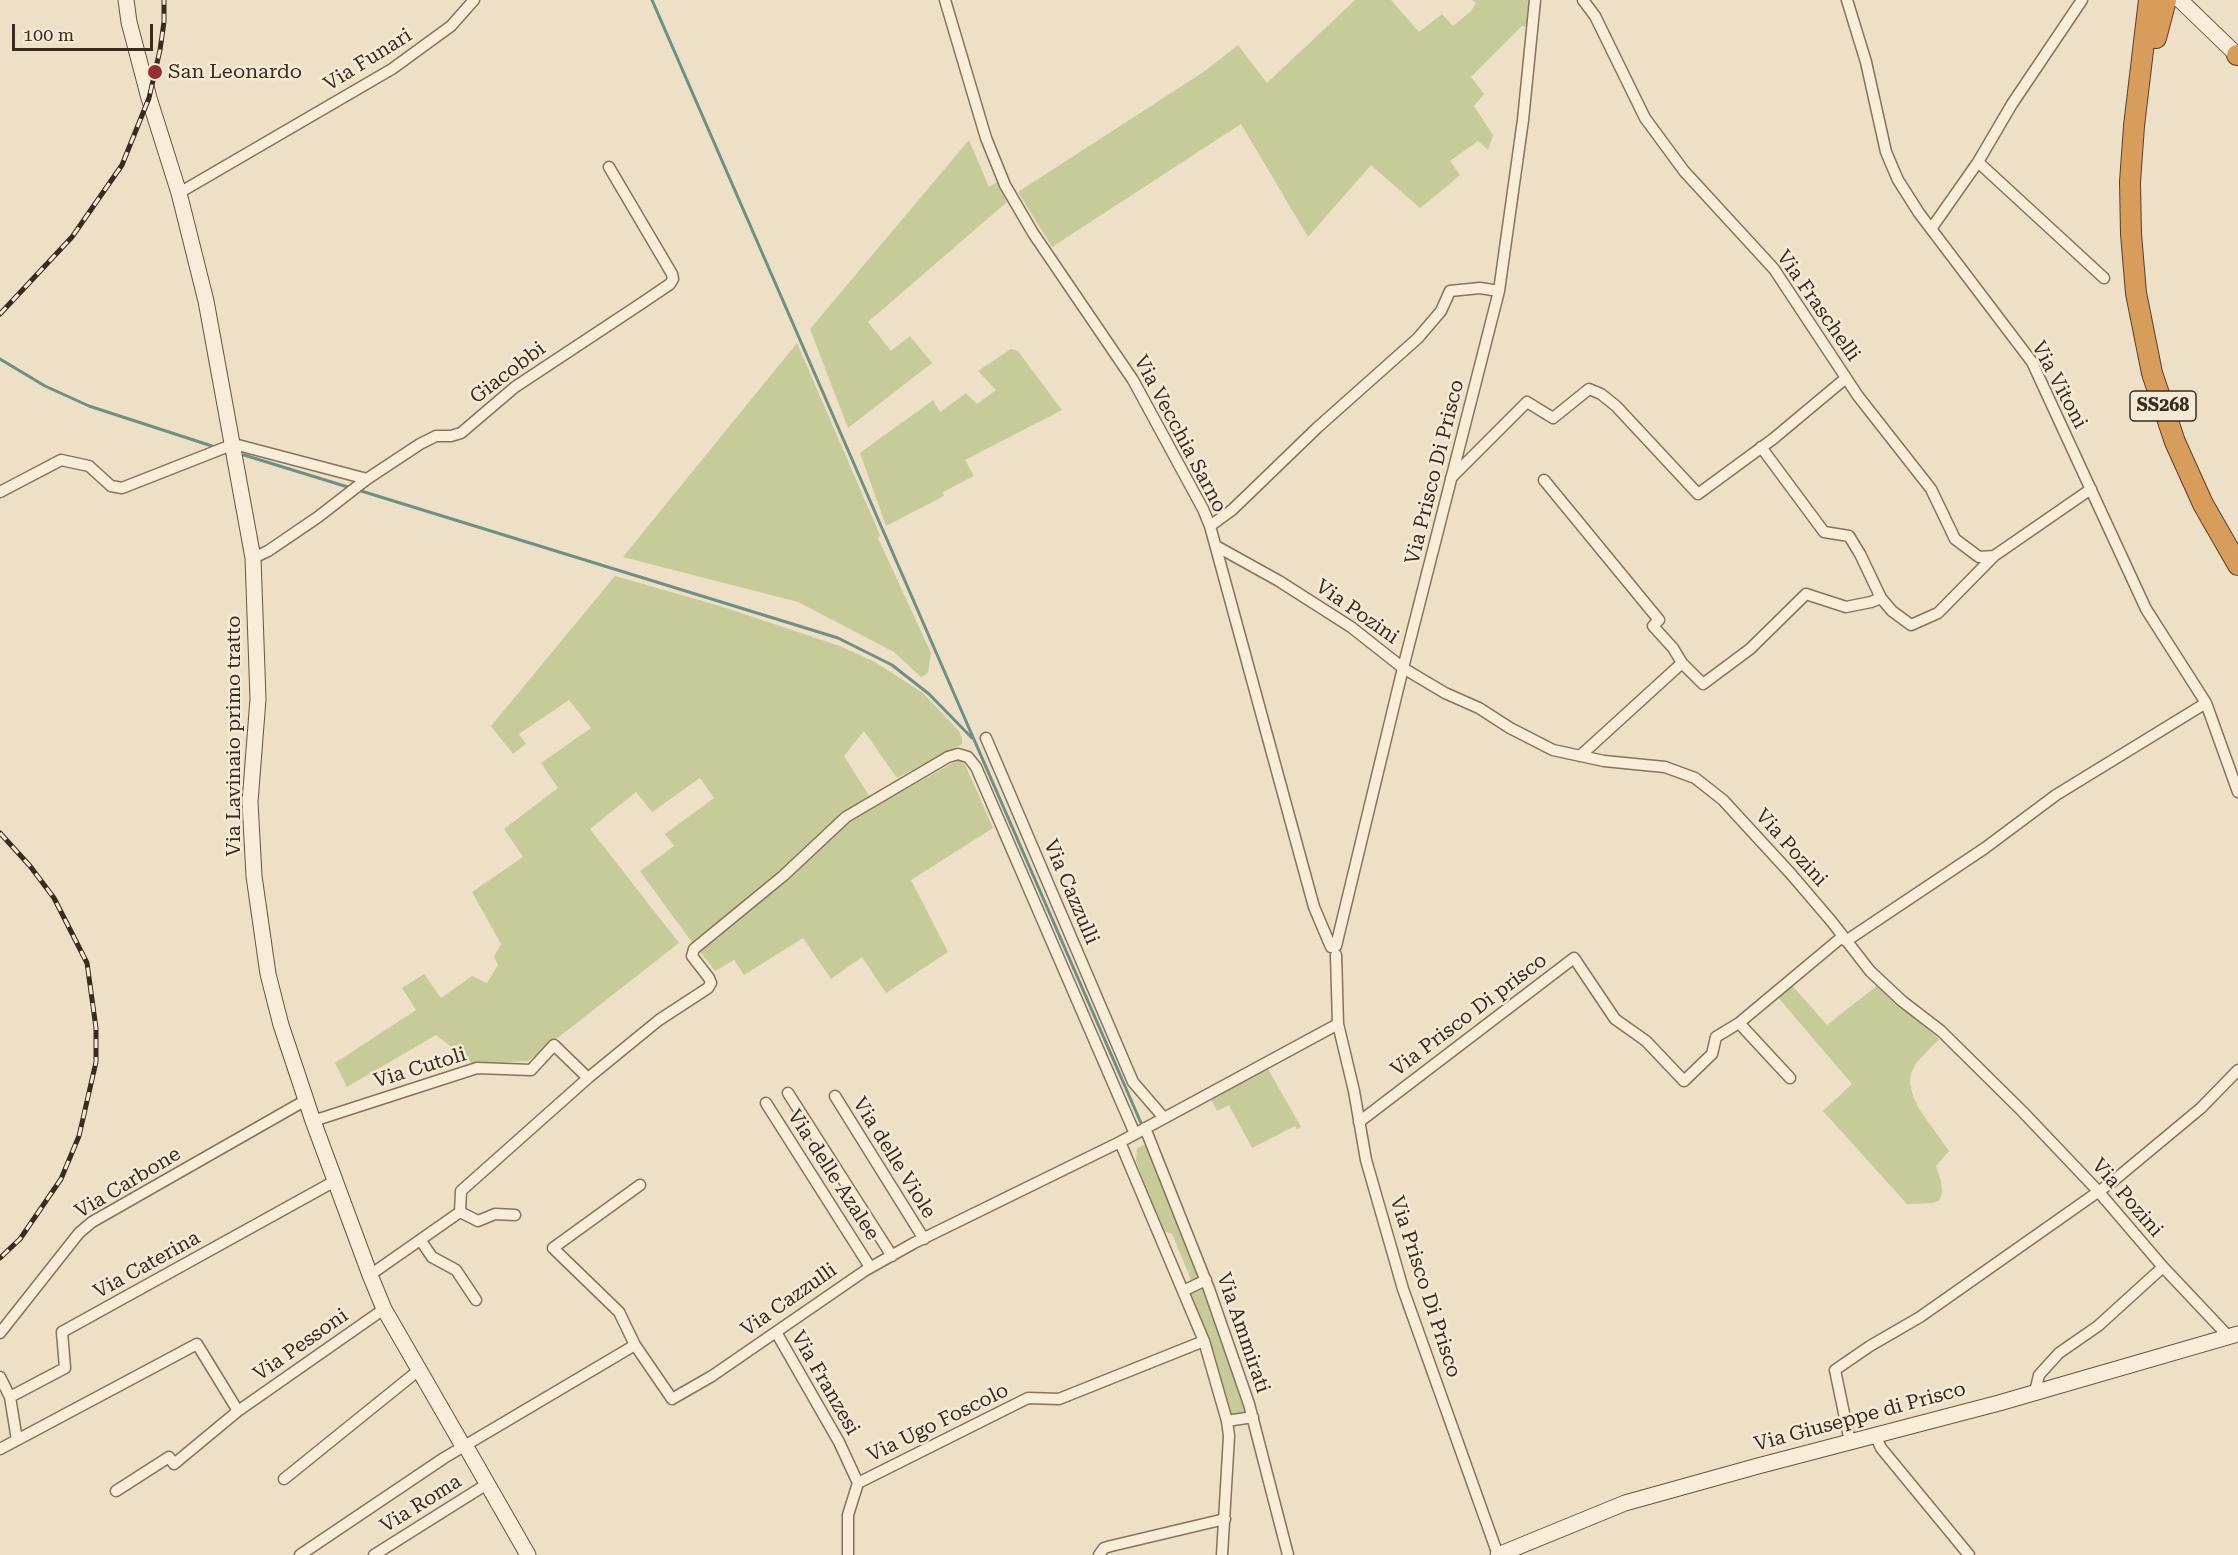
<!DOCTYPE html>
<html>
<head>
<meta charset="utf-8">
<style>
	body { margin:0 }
	#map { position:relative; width:2238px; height:1555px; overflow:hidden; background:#ede0c6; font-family:"Roboto Serif",serif }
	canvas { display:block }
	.scale { position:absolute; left:12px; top:24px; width:141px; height:27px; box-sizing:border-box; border:3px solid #382b20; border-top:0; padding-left:8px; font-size:18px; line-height:21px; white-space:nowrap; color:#382b20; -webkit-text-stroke:4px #f4ead5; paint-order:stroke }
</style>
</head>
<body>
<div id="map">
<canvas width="2238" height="1555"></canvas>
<div class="scale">100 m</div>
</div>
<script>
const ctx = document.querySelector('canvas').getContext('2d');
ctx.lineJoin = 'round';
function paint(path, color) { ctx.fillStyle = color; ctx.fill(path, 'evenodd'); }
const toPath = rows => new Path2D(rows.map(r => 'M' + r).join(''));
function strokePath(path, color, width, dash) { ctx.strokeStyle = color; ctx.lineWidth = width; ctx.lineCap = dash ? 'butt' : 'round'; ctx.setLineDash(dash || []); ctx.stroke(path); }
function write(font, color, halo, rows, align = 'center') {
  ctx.font = font + ' "Roboto Serif",serif'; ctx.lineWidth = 5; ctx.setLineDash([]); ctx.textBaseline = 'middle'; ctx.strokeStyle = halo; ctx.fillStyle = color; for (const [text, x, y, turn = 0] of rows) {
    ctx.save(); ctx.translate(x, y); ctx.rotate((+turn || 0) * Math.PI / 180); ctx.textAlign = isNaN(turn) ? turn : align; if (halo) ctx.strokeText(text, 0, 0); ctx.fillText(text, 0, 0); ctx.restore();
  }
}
paint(toPath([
	[1355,0,1391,0,1419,32,1442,14,1453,26,1471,11,1476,3,1472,0,1531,0,1528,27,1522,26,1471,77,1484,94,1474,106,1493,135,1488,150,1478,141,1450,161,1460,175,1434,197,1420,208,1371,165,1308,237,1241,124,1052,247,1018,192,1205,71,1238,45,1267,83],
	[969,140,989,187,997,182,1007,202,868,322,891,351,910,336,932,363,848,428,810,329],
	[797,343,880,535,878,538,931,653,928,673,921,677,894,652,798,602,623,557],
	[1011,349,1018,351,1062,410,965,460,974,476,943,492,944,496,886,526,860,453,933,400,940,412,966,393,977,404,996,390,978,371],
	[615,576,720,606,840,646,875,662,923,693,959,731,962,738,962,744,897,778,864,731,844,756,870,797,693,944,640,871,674,846,665,834,714,798,700,778,652,812,636,792,590,829,679,943,528,1061,473,1064,436,1035,347,1087,335,1063,416,1010,402,988,424,974,441,998,472,976,487,983,498,965,494,956,501,944,472,892,523,857,504,829,558,788,541,763,591,728,569,700,519,734,526,744,513,754,491,726],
	[958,760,963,762,967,769,993,828,911,880,948,952,886,993,862,957,831,979,803,938,744,975,734,960,715,971,698,949,854,819],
	[1790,983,1827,1025,1878,985,1939,1039,1917,1062,1911,1073,1910,1083,1913,1096,1919,1109,1949,1151,1936,1166,1941,1181,1942,1193,1939,1201,1931,1203,1907,1204,1823,1111,1852,1084,1776,995],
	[1268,1069,1301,1127,1297,1129,1295,1126,1252,1148,1229,1105,1217,1111,1211,1099],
	[1144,1145,1148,1148,1201,1278,1192,1282,1172,1234,1163,1231,1136,1161,1137,1148],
	[1205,1288,1236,1376,1245,1412,1231,1415,1216,1360,1191,1294]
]), '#c7cb9a');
strokePath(toPath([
	[652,0,1141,1123],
	[0,359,45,386,89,406,215,447],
	[244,455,351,488],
	[358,490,838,638,892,665,929,694,972,738]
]), '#6e8f85', 3);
const street = toPath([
	[945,0,986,138,1005,185,1033,233,1133,380,1203,509,1210,526,1314,907,1331,947],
	[1583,0,1595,16,1645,118,1684,171,1774,269,1858,396,1931,489,1955,539,1979,557,1994,556],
	[1847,0,1866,62,1886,152,1898,180,1919,213,2032,362,2146,609,2206,703,2238,792],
	[1978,162,2104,278],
	[179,193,392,69,451,26,474,0],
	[1931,229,1978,162,2012,104,2082,0],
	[1761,447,1824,532,1849,536,1860,554,1881,598],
	[1451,478,1527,402,1553,418,1589,389,1601,394,1616,406,1698,494,1773,439,1846,378],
	[1544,480,1659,620,1653,626,1673,648,1682,663],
	[0,492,61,460,89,466,111,486,122,488,234,444,367,479,420,444,436,436,451,436,461,433,515,387,642,303,670,284,673,279,672,274,609,167],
	[1210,526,1232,510,1318,427,1418,338,1441,311,1450,291,1480,288,1499,291],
	[1216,546,1279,581,1351,627,1403,668,1445,693,1479,708,1510,728,1553,750,1604,761,1665,767,1695,778,1723,800,1791,874,1832,922,1870,971,1902,1001,1941,1031,2022,1111,2098,1191,2163,1267,2229,1337],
	[253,558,268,551,318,517,367,479],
	[986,738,1133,1082,1164,1118],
	[1580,756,1682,663,1703,684,1750,649,1806,594,1846,607,1871,602,1881,598,1892,611,1911,625,1938,613,1994,556,2091,489],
	[1846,941,1985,848,2056,795,2206,703],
	[1336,946,1403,668,1499,291,1523,120,1535,0],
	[1336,955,1338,1024,1354,1091,1366,1160,1403,1289,1498,1555],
	[588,1078,659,1020,708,988,711,983,709,978,692,956,694,949,783,876,846,817,948,757,958,754,968,757,976,767,1135,1134],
	[1790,1078,1739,1023,1842,937],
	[788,1093,892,1256],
	[835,1096,924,1239],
	[766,1103,870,1267],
	[313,1121,477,1068,531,1070,554,1045,588,1078,461,1191,460,1212],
	[1359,1122,1574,958,1615,1019,1646,1041,1684,1081,1712,1054,1716,1037,1739,1023],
	[1145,1128,1209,1289,1249,1404,1288,1555],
	[1120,1142,1204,1341,1227,1421,1229,1436,1222,1555],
	[640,1185,553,1248,619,1312,635,1345,672,1399,712,1376,866,1270,914,1243,1120,1142,1338,1024],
	[421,1241,432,1257,456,1270,476,1300],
	[370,1275,460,1212,478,1221,495,1214,515,1215],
	[1183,1291,1206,1280],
	[776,1332,839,1442,858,1483,848,1515,848,1555],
	[0,1333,79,1233,92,1222,306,1100],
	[0,1377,10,1397,17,1440,0,1449],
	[2035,1392,2039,1375,2059,1353,2098,1326,2163,1267],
	[10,1397,65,1368,62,1332,335,1181],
	[1227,1421,1253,1417],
	[1875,1435,1881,1448,1969,1555],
	[17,1440,197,1344,238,1411],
	[1850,1442,1835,1370,1870,1346,1920,1317,2112,1182,2201,1108,2238,1070],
	[284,1479,419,1370],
	[858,1483,1028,1398,1059,1399,1204,1341],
	[116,1491,169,1457,174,1464,238,1411,384,1309],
	[300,1555,444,1458,635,1345],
	[374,1555,487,1484],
	[1099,1555,1104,1548,1111,1546,1225,1519]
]);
const secondary = toPath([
	[126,0,129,22,149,98,179,193,206,301,253,558,258,699,250,802,254,876,268,974,281,1025,313,1121,370,1275,384,1309,463,1446],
	[2180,0,2238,56],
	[465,1445,528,1555],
	[1498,1555,1625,1503,1758,1466,1999,1403,2238,1334]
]);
const highway = toPath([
	[2149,0,2134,126,2130,182,2131,234,2136,293,2152,373,2175,442,2203,504,2238,565],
	[2156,38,2166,0],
	[2237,55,2238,55]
]);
strokePath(street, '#88725c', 13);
strokePath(secondary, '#69533f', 17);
strokePath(highway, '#564030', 22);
strokePath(street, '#f8edd9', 10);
strokePath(secondary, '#f8edd9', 15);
strokePath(highway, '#d89c5b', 20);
const rail = toPath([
	[0,314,72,237,122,165,149,98,160,50,164,22,164,0],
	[0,833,30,866,54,898,87,963,96,1028,96,1062,79,1136,61,1179,20,1239,0,1258]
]);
strokePath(rail, '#382b20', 5);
strokePath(rail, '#f4ead5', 3, [9]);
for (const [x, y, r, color] of [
	[155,72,8,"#942e33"]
]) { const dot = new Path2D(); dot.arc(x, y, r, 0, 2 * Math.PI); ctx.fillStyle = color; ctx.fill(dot); strokePath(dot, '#f4ead5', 2); }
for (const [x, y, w] of [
	[2163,406,66]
]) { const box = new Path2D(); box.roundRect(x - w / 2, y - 15, w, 30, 4.5); ctx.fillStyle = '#f4ead5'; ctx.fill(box); strokePath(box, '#382b20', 1.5); }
write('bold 18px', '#382b20', null, [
	["SS268",2163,406]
]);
write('20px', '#382b20', '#f4ead5', [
	["Via Funari",368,60,-32],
	["Via Fraschelli",1818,306,55],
	["Giacobbi",508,373,-37],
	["Via Vitoni",2059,385,62],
	["Via Vecchia Sarno",1180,434,62],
	["Via Prisco Di Prisco",1435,472,-76],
	["Via Pozini",1357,612,35],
	["Via Lavinaio primo tratto",234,736,-90],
	["Via Pozini",1791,848,48],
	["Via Cazzulli",1071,892,67],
	["Via Prisco Di prisco",1469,1015,-37],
	["Via Cutoli",420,1068,-17],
	["Via delle Viole",894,1158,58],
	["Via delle Azalee",833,1175,57],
	["Via Carbone",128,1183,-31],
	["Via Pozini",2127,1198,49],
	["Via Caterina",147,1265,-29],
	["Via Prisco Di Prisco",1425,1287,72],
	["Via Cazzulli",789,1300,-35],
	["Via Ammirati",1243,1333,71],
	["Via Pessoni",301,1345,-35],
	["Via Franzesi",825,1383,60],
	["Via Giuseppe di Prisco",1860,1417,-15],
	["Via Ugo Foscolo",938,1423,-26],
	["Via Roma",421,1504,-32]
]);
write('20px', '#382b20', '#f4ead5', [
	["San Leonardo",168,72]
], 'left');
</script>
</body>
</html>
